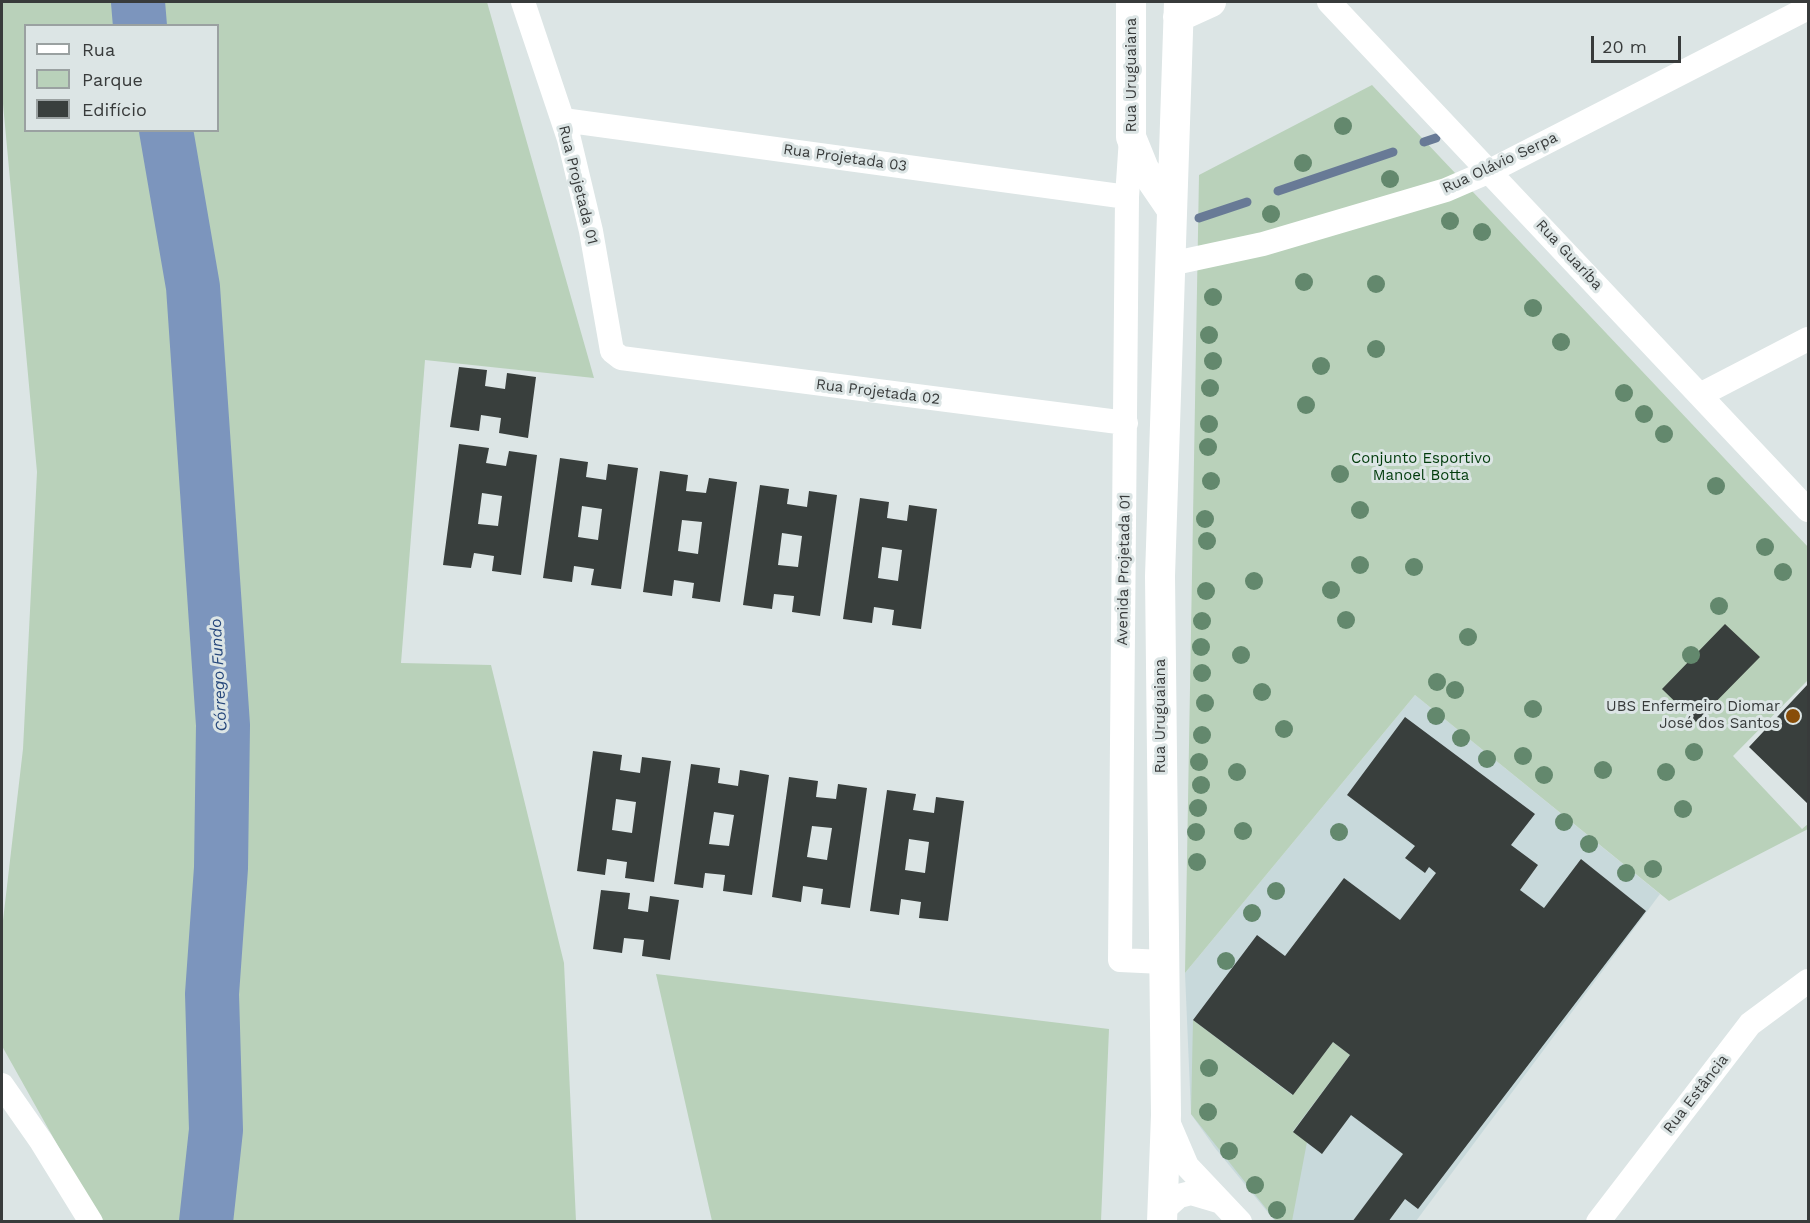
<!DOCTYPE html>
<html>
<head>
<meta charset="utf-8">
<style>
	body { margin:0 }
	#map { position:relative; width:1810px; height:1223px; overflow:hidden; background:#dce5e5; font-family:"Work Sans",sans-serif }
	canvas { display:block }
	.frame { position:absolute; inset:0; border:3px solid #383b3b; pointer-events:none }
	.legend { position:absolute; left:24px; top:24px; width:195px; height:108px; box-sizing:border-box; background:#dce5e5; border:2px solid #9aa1a1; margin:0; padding:8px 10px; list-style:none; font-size:18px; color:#383b3b }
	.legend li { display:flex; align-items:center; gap:12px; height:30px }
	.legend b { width:30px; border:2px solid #9aa1a1 }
	.scale { position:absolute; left:1591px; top:36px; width:90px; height:27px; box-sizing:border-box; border:3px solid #383b3b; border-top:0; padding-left:8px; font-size:18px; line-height:21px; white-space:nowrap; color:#383b3b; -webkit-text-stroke:4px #dce5e5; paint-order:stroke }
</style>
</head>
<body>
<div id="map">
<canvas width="1810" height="1223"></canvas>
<div class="frame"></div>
<ul class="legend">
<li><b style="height:8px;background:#fff"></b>Rua</li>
<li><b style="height:16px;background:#b9d1ba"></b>Parque</li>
<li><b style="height:16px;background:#393f3d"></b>Edifício</li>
</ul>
<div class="scale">20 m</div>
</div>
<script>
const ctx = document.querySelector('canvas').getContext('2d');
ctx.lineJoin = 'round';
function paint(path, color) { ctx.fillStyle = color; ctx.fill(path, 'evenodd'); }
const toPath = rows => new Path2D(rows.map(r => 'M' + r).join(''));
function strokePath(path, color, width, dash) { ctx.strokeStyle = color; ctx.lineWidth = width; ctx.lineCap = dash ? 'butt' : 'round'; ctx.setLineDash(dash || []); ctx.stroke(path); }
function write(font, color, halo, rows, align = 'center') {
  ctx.font = font + ' "Work Sans",sans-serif'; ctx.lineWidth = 6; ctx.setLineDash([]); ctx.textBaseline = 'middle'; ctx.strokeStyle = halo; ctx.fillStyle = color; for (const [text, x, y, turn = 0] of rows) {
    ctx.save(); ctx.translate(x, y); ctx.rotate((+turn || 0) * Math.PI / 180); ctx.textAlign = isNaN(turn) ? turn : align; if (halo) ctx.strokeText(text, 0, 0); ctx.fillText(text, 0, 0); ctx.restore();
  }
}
paint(toPath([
	[1415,695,1660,894,1416,1221,1275,1221,1215,1148,1191,1114,1185,973]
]), '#c8d9db');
paint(toPath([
	[2,2,487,2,594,378,425,360,401,663,491,665,564,963,576,1221,100,1221,2,1046,2,929,23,749,37,472,2,93],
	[26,26,218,26,218,130,26,130],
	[1372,85,1808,547,1808,680,1733,756,1802,829,1808,824,1808,829,1669,901,1415,695,1185,973,1199,175],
	[656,974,1109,1029,1101,1221,712,1221],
	[1193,1020,1292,1095,1333,1042,1350,1055,1293,1131,1307,1142,1292,1221,1276,1221,1191,1114]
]), '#b9d1ba');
strokePath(toPath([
	[1424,142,1436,138],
	[1278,191,1393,152],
	[1199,218,1247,202]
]), '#687a96', 9);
strokePath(toPath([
	[138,2,140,26],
	[166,130,193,287,223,725,221,868,212,994,216,1130,206,1222]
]), '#7c95bd', 54);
paint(toPath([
	[459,367,487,370,485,386,505,389,507,373,536,377,528,438,499,433,501,418,481,415,479,431,450,427],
	[459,444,489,448,486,463,506,466,509,451,537,455,521,575,492,571,494,556,474,553,471,568,443,565],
	[482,493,502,496,498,526,478,524],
	[560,458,588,462,586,477,606,480,608,464,638,468,621,589,591,585,594,569,574,566,572,582,543,578],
	[582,506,602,509,598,540,578,537],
	[660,471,688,475,686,491,706,493,709,478,737,482,720,602,692,598,694,583,674,580,672,596,643,592],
	[682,520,702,522,698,554,678,551],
	[760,485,789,489,787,504,807,507,809,491,837,495,820,616,792,612,794,596,774,594,772,609,743,605],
	[782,533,802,536,798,567,778,565],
	[860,498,889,502,887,518,907,521,909,505,937,509,921,629,892,625,894,610,874,607,872,623,843,619],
	[882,547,902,550,898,581,878,578],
	[1725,624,1760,657,1696,722,1662,689],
	[1808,684,1808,804,1749,747],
	[1405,717,1535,814,1511,845,1538,865,1520,890,1544,908,1581,859,1646,911,1418,1209,1405,1199,1388,1222,1352,1222,1403,1154,1351,1115,1322,1154,1293,1132,1350,1055,1333,1042,1293,1095,1193,1020,1257,935,1285,956,1344,878,1400,920,1436,873,1429,867,1425,873,1405,858,1415,846,1347,795],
	[593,751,622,755,620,770,640,773,642,757,671,761,654,882,625,878,627,862,607,859,605,875,577,871],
	[616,799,636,802,632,833,612,830],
	[691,764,720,768,718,783,738,786,740,770,769,775,752,895,723,891,725,875,705,873,703,888,674,884],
	[714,812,734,815,729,846,709,844],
	[789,777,818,781,816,797,836,799,838,784,867,788,850,908,821,904,823,889,803,886,801,902,772,897],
	[812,826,832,828,827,860,807,857],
	[887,790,916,794,913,810,934,813,936,797,964,801,948,921,919,918,921,902,901,899,899,915,870,911],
	[909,839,929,842,925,873,905,870],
	[601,890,630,893,628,909,648,912,650,896,679,900,670,960,642,956,644,940,624,938,622,953,593,949]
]), '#393f3d');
strokePath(toPath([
	[523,2,569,139,591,231,612,351,621,358,1126,423],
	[1329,2,1808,510],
	[563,120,1127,197],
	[1131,138,1127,197,1120,960,1163,962],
	[1170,264,1263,244,1446,190,1490,171,1808,8],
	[1700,395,1808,339],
	[2,1085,41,1141,91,1222],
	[1169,1124,1187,1166,1240,1222],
	[1162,1211,1179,1196,1191,1193,1218,1201],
	[1598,1222,1750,1024,1808,981]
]), '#fff', 24);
strokePath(toPath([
	[1131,2,1131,137,1144,169,1172,210],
	[1178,17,1211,2],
	[1162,1222,1166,1115,1160,576,1179,2]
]), '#fff', 30);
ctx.fillStyle = '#63886d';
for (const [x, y] of [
	[1343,126],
	[1303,163],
	[1390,179],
	[1271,214],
	[1450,221],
	[1482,232],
	[1304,282],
	[1376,284],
	[1213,297],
	[1533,308],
	[1209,335],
	[1561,342],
	[1376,349],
	[1213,361],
	[1321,366],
	[1210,388],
	[1624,393],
	[1306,405],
	[1644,414],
	[1209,424],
	[1664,434],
	[1208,447],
	[1340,474],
	[1211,481],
	[1716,486],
	[1360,510],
	[1205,519],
	[1207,541],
	[1765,547],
	[1360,565],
	[1414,567],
	[1783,572],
	[1254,581],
	[1331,590],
	[1206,591],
	[1719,606],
	[1346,620],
	[1202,621],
	[1468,637],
	[1201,647],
	[1241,655],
	[1691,655],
	[1202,673],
	[1437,682],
	[1455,690],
	[1262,692],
	[1205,703],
	[1533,709],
	[1436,716],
	[1284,729],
	[1202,735],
	[1461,738],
	[1694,752],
	[1523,756],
	[1487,759],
	[1199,762],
	[1603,770],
	[1237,772],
	[1666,772],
	[1544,775],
	[1201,785],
	[1198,808],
	[1683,809],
	[1564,822],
	[1243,831],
	[1196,832],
	[1339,832],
	[1589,844],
	[1197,862],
	[1653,869],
	[1626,873],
	[1276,891],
	[1252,913],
	[1226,961],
	[1209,1068],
	[1208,1112],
	[1229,1151],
	[1255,1185],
	[1277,1210]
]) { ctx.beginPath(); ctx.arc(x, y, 9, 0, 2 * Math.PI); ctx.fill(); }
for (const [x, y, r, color] of [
	[1793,716,8,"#884d08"]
]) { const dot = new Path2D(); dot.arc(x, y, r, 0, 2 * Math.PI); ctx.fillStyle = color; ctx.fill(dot); strokePath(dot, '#dce5e5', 2); }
write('15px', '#383b3b', '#dce5e5', [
	["Rua Uruguaiana",1132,75,-90],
	["Rua Projetada 03",845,158,8],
	["Rua Olávio Serpa",1500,163,-25],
	["Rua Projetada 01",578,185,76],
	["Rua Guaríba",1569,255,47],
	["Rua Projetada 02",878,392,7],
	["Avenida Projetada 01",1124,570,-89],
	["Rua Uruguaiana",1161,716,-90],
	["Rua Estância",1696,1094,-52]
]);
write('15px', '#003b0b', '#dce5e5', [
	["Conjunto Esportivo",1421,459],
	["Manoel Botta",1421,476]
]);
write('15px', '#383b3b', '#dce5e5', [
	["UBS Enfermeiro Diomar",1780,707],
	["José dos Santos",1780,724]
], 'right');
write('italic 16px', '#26477b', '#dce5e5', [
	["Córrego Fundo",219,675,-93]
]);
</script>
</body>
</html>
